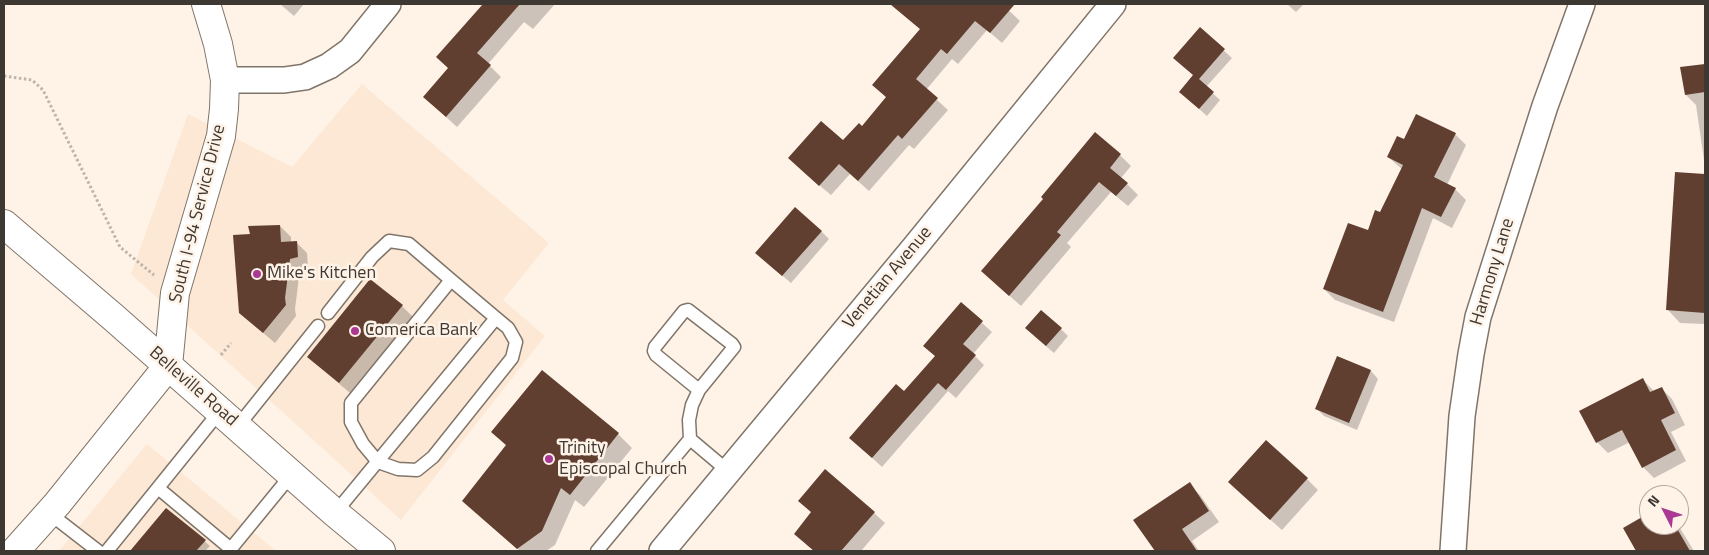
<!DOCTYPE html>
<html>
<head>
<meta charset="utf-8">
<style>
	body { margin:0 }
	#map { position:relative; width:1709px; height:555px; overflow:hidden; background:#fff3e8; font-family:"Titillium Web",sans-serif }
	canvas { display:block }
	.frame { position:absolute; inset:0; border:5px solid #3e3833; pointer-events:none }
	.north { position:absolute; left:1639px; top:485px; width:50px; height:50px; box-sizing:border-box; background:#fff3e8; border:1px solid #b2a8a0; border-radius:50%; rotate:311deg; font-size:14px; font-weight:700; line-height:20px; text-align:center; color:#3e3833 }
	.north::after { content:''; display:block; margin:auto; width:18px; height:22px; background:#ab3892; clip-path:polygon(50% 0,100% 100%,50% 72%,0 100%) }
</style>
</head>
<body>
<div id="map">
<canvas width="1709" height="555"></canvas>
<div class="frame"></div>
<div class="north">N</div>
</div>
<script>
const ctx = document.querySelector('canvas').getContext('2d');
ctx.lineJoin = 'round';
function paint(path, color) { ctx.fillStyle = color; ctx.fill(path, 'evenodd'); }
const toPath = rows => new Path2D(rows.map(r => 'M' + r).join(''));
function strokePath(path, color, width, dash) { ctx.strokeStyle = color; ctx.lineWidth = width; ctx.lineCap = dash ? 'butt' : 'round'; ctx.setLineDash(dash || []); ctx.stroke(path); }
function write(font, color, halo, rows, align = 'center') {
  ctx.font = font + ' "Titillium Web",sans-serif'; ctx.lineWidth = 5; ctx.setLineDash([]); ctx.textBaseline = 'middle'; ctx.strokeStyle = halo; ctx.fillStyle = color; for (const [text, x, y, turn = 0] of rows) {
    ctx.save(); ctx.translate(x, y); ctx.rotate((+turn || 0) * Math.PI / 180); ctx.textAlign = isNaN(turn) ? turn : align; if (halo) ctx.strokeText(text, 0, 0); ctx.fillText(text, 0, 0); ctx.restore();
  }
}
paint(toPath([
	[362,84,549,243,503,300,545,336,401,520,131,274,188,114,292,167],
	[147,444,276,551,59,551]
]), '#fce8d5');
paint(toPath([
	[280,4,304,4,294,16],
	[484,4,555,4,533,29,524,22,488,64,501,77,457,127,424,97,450,68,438,57],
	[890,4,931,4,933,5,934,4,1002,4,1020,21,1002,43,987,30,958,64,952,59,926,90,948,110,914,149,909,145,869,191,850,174,831,195,800,169,843,142,862,128,887,98,874,85,921,30],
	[1287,4,1304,4,1296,12],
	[1200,29,1232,58,1206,87,1220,100,1207,116,1188,99,1195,76],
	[1705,65,1705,167,1696,105,1686,95,1682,68],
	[1455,134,1466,145,1447,185,1455,189,1466,200,1452,228,1433,218,1394,322,1335,300,1324,289,1381,214,1402,169,1388,157,1404,141],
	[1120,155,1131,166,1121,178,1138,195,1128,206,1111,192,1067,243,1071,247,1021,306,994,282],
	[1676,173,1705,175,1705,324,1680,323,1668,310],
	[280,226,291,237,291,242,296,242,307,253,308,268,300,269,295,309,296,316,275,343,240,313,251,235],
	[821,231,829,239,791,283,764,260],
	[961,304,992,332,973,354,984,365,956,398,948,391,882,467,860,447,936,357,925,346],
	[402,306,413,317,350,393,308,357],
	[1061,329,1068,336,1054,353,1034,336],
	[1338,357,1371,371,1378,379,1357,430,1324,416,1316,408],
	[1643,380,1654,391,1661,388,1672,399,1685,425,1671,432,1686,461,1654,478,1643,467,1630,442,1608,453,1597,442],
	[492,432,618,434,632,448,584,507,575,500,555,545,546,551,520,551,463,501,507,446],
	[1307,479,1318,490,1282,530,1240,493],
	[1189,484,1200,495,1219,522,1192,541,1199,551,1156,551,1135,520],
	[799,501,874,513,885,523,861,551,814,551,806,544,812,513],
	[167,509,210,546,205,551,132,551],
	[1649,514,1649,525,1678,525,1694,551,1638,551,1625,529]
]), '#0003');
paint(toPath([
	[483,4,520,4,477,53,491,65,446,117,423,97,448,68,436,57],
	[890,4,1015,4,990,33,975,21,947,54,941,49,916,79,938,98,902,139,898,135,858,181,839,164,819,186,788,158,821,121,843,140,859,123,862,126,886,97,872,85,920,29],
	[1200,27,1225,49,1199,79,1214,92,1199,109,1179,92,1193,75,1173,58],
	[1705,64,1705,92,1685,95,1680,67],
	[1416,114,1456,133,1434,177,1456,188,1441,217,1422,208,1383,312,1323,289,1348,223,1368,230,1375,210,1380,212,1403,165,1387,157,1397,136,1404,139],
	[1095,132,1121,154,1110,168,1128,183,1116,196,1099,182,1057,232,1061,235,1009,296,981,271,1043,199,1041,197],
	[1675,172,1705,174,1705,313,1666,310],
	[795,207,822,231,782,276,755,253],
	[280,225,281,242,297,241,298,257,290,259,285,298,286,305,263,333,239,313,233,235,250,234,248,226],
	[370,279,403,305,339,383,307,357],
	[961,302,983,321,963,344,976,355,946,390,938,383,872,458,849,438,896,384,904,391,935,356,923,346],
	[1041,310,1062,328,1046,346,1025,328],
	[1337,356,1371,370,1349,423,1315,409],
	[542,370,619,433,570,495,561,488,542,531,517,549,462,501,506,445,491,432],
	[1643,378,1650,392,1662,387,1675,413,1661,420,1676,450,1642,468,1622,430,1596,443,1579,411],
	[1266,440,1308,478,1270,520,1228,482],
	[825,469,875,512,841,551,814,551,794,534,811,512,798,501],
	[1190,482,1209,511,1182,529,1197,551,1155,551,1133,520],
	[166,508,206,540,196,551,130,551],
	[1649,513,1649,525,1675,525,1690,551,1636,551,1623,528]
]), '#613f30');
const lane = toPath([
	[328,313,372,257,389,241,409,244,451,280,496,318,508,328,516,342,512,358,433,457,417,470,398,469,378,462,363,444,351,422,351,403,451,280],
	[238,426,318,326],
	[690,439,728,471],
	[158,488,231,549],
	[49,513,98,551],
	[335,513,496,318],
	[107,551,220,411],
	[229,551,292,474],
	[597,551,690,439,689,420,692,405,699,390,734,347,732,344,688,310,684,311,655,347,654,351,656,355,699,390]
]);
const street = toPath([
	[225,80,284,80,305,77,329,66,350,51,388,4],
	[662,551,914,248,1113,4],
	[1453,551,1462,416,1471,354,1478,317,1545,106,1582,4]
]);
const secondary = toPath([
	[4,224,113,317,335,513,381,551],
	[15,551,57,504,168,366,175,293,221,136,224,109,225,80,218,44,206,4]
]);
strokePath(lane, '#817569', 15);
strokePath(street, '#817569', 28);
strokePath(secondary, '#817569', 30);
strokePath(toPath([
	[4,76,32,80,43,90,120,247,154,275],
	[221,355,231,343]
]), '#bdb4ab', 3, [2.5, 2.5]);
strokePath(lane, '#fff', 12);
strokePath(street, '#fff', 25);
strokePath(secondary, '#fff', 28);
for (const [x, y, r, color] of [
	[257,274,5,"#ab3892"],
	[355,331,5,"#ab3892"],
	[549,459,5,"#ab3892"]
]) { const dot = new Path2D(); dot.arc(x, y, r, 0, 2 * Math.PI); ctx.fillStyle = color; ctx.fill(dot); strokePath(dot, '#fff3e8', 2); }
write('18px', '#3e3833', '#fff3e8', [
	["South I-94 Service Drive",198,214,-76],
	["Harmony Lane",1493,272,-73],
	["Venetian Avenue",888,278,-50],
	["Belleville Road",193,387,41]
]);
write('18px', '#3e3833', '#fff3e8', [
	["Mike's Kitchen",267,274],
	["Comerica Bank",365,331],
	["Trinity",559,449],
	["Episcopal Church",559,470]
], 'left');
</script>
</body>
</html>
